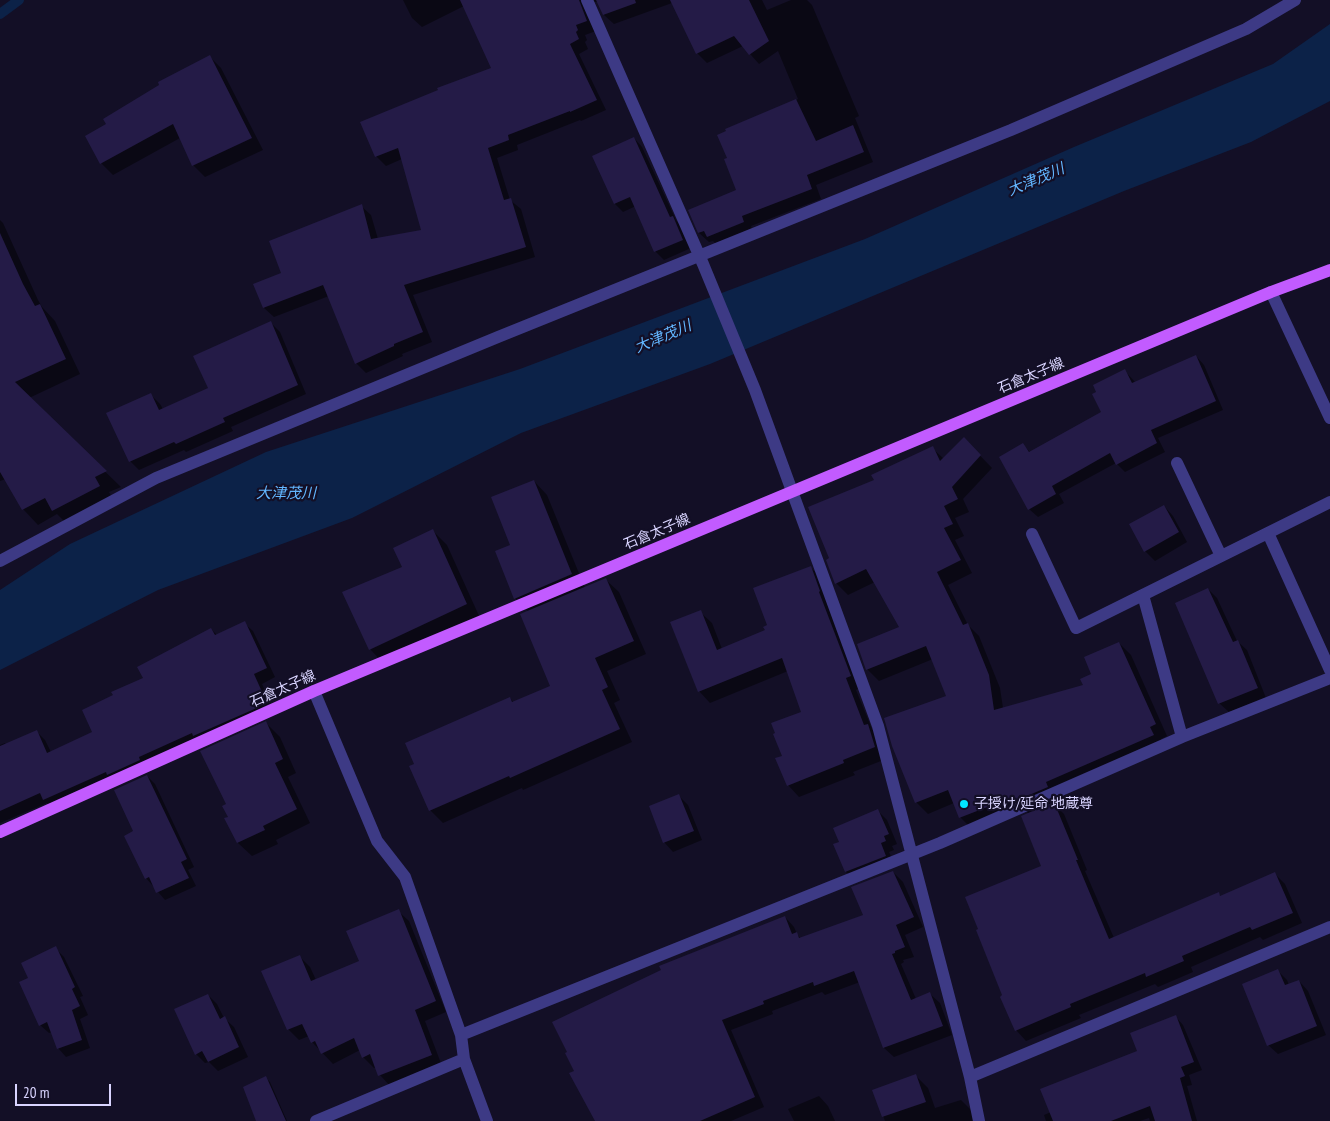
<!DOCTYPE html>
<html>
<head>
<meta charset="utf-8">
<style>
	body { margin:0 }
	#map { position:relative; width:1330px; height:1121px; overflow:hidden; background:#130f26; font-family:"PT Sans Narrow",sans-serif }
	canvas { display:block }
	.scale { position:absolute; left:15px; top:1084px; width:96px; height:22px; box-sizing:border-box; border:2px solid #d9d4ff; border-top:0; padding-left:6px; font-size:15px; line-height:18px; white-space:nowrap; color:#d9d4ff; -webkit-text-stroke:4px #130f26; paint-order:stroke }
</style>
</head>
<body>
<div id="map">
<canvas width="1330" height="1121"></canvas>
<div class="scale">20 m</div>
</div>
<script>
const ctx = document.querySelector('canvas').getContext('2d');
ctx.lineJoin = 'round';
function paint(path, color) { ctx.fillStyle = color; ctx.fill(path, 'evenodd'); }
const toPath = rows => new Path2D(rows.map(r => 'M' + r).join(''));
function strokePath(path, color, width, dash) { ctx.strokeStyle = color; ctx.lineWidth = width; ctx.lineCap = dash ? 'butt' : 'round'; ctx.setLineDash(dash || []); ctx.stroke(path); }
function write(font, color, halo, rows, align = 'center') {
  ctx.font = font + ' "PT Sans Narrow","Noto Sans JP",sans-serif'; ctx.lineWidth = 4.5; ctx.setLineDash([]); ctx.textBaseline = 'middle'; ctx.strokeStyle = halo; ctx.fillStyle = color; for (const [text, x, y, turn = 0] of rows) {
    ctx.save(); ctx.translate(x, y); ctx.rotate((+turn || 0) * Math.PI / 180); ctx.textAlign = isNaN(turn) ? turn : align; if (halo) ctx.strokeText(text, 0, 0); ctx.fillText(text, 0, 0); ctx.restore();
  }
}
paint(toPath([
	[1330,24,1330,101,1251,142,1124,191,710,364,521,433,352,518,158,590,0,670,0,590,70,544,266,452,520,369,865,239,1074,147,1273,64]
]), '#0c2248');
paint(toPath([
	[403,0,762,0,767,10,791,0,807,0,812,5,859,116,855,118,873,162,816,185,821,199,751,226,753,232,718,246,713,241,709,242,699,233,690,210,738,191,729,159,726,129,798,99,778,51,759,64,743,46,707,63,697,53,672,3,614,24,604,15,598,2,594,2,596,31,585,35,587,40,585,42,588,49,579,54,606,110,581,121,580,120,517,145,518,150,497,158,510,200,521,209,535,257,413,295,432,342,402,354,403,356,366,373,356,363,329,296,274,317,264,308,283,273,361,206,371,215,378,239,422,231,402,159,386,166,376,156,493,68,464,6,422,27,412,18],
	[209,56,221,68,263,150,205,177,193,165,180,138,113,175,101,163],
	[634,138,642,147,676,220,681,226,691,248,664,260,655,251,636,206,623,212,615,204,594,157],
	[0,220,3,223,38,300,42,307,55,321,80,374,29,398,121,487,109,492,114,501,68,525,57,514,38,525,23,509,6,479,0,481],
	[271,323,280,332,306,394,231,427,233,431,186,452,184,450,139,470,130,461,151,395,160,404,163,409,209,388],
	[1196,356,1204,365,1223,410,1158,438,1165,452,1125,472,1116,463,1059,494,1064,503,1038,517,1029,509,1023,445,1031,453,1103,412,1125,371,1135,382],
	[964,439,992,468,963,499,969,512,955,518,964,536,955,540,972,573,948,585,968,625,979,636,1000,688,1003,708,1085,686,1119,643,1131,655,1167,736,1161,739,1165,747,1057,794,1059,799,1052,802,1064,814,1087,870,1085,871,1114,938,1218,894,1222,897,1275,874,1285,884,1302,923,1263,940,1260,937,1191,967,1193,972,1158,987,1155,984,1079,1015,1081,1018,1026,1041,1016,1030,1043,866,1029,814,1024,809,972,829,960,817,954,803,928,814,916,802,948,697,933,659,879,681,867,669,901,628,875,582,848,595,836,583,831,559,875,481,932,448,944,459],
	[534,481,547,495,585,588,606,580,619,592,646,654,607,671,620,700,614,703,632,742,523,790,522,788,443,823,430,810,510,698,514,703,551,687,529,612,515,598,512,546],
	[1164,506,1173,516,1187,542,1155,561,1145,551,1131,525],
	[433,531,447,545,480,618,383,663,370,649,403,567],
	[810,567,822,578,861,687,856,690,872,729,879,736,886,759,853,772,855,775,799,797,788,785,783,756,802,712,788,671,710,703,699,691,700,612,712,623,722,649,766,631],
	[1208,589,1217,598,1237,641,1247,650,1266,698,1229,712,1219,703],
	[244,623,253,631,275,677,262,684,271,703,53,809,47,803,0,823,0,745,5,743,7,745,36,731,45,740,51,752,94,732,114,696,145,678,211,629,217,635],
	[266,723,280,737,296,773,288,777,310,823,276,840,278,844,252,856,238,843,226,819,229,817,228,805],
	[147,776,155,784,194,867,188,870,196,886,165,900,146,878,135,832],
	[679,796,688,805,702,840,673,852,664,842],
	[878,811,887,820,897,844,892,846,894,850,889,852,895,865,855,881,846,872,835,845,841,843],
	[893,872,903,882,923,927,905,935,914,957,903,960,904,962,901,964,916,999,930,994,940,1003,952,1035,894,1057,884,1048,860,982,825,995,822,992,772,1011,773,1014,731,1030,764,1107,731,1121,596,1121,785,917,794,927,797,934,801,939,864,915],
	[398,911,409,921,446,1012,425,1021,442,1066,390,1086,380,1075,376,1067,374,1068,363,1057,360,1050,333,1064,312,1042,309,1036,299,1040,288,1029,299,956,310,967,316,980,361,962],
	[55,948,64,957,83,996,80,997,88,1015,80,1019,90,1048,66,1057,58,1048,52,1032,49,1033,40,1025,30,979],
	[1278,971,1287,980,1289,985,1299,981,1308,991,1326,1035,1278,1054,1268,1045],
	[208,995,217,1004,224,1018,234,1027,248,1057,218,1071,209,1062,205,1063,196,1054],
	[1175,1016,1183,1025,1202,1070,1189,1075,1192,1085,1187,1086,1197,1121,1150,1121,1149,1118,1140,1121,1046,1121,1044,1115,1051,1112,1138,1052],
	[916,1076,928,1088,935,1108,961,1100,973,1112,976,1121,885,1121,874,1090],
	[266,1078,270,1082,287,1121,258,1121],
	[819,1096,828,1106,835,1121,794,1121,788,1109]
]), '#0007');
strokePath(toPath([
	[0,14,19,0]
]), '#0c2248', 10);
paint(toPath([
	[460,0,579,0,587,21,576,25,578,30,576,32,579,39,570,44,597,100,570,112,570,111,508,135,509,140,488,148,504,200,511,198,526,247,404,285,423,332,394,344,394,346,355,364,323,285,263,308,253,284,281,273,269,241,362,204,371,239,421,230,398,148,375,157,360,122,438,90,437,88,491,68],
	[596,0,635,0,636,3,603,15],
	[670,0,749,0,769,41,749,55,734,36,696,54],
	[210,55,252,138,192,166,173,124,100,164,85,136,106,124,103,119,159,85,158,82],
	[796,99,816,141,853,125,864,152,807,175,812,189,742,216,744,222,707,237,704,231,698,233,688,210,736,190,724,159,727,158,717,135,726,131,725,129],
	[634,137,670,217,673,216,683,240,654,252,630,197,614,204,592,156],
	[0,233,23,284,35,306,40,304,66,359,15,382,107,471,95,477,100,486,52,511,45,498,22,510,0,472],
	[271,321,298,385,223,418,225,422,176,444,174,442,129,462,106,413,151,393,159,410,208,388,193,356],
	[1196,355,1216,401,1151,430,1157,443,1116,465,1110,453,1052,486,1056,494,1028,510,999,457,1023,443,1029,452,1101,412,1092,394,1096,392,1093,385,1125,369,1132,383],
	[964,437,981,455,952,487,958,499,944,506,953,524,944,528,961,560,937,572,963,625,968,623,989,675,994,710,1083,685,1080,679,1091,674,1084,657,1119,642,1156,724,1150,727,1154,735,1046,782,1048,787,1015,801,1013,797,959,818,948,790,915,803,892,746,884,718,946,696,926,646,866,670,857,644,899,627,866,569,835,584,826,560,829,558,808,507,874,480,871,475,933,446,940,461],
	[534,480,572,574,514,599,495,551,510,545,491,497],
	[1164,505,1179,532,1144,552,1129,524],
	[433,529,467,604,369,650,342,592,402,567,393,548],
	[811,566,820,591,819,592,851,676,846,678,864,725,868,724,875,747,843,760,844,763,787,786,775,758,782,756,773,734,775,733,771,723,801,712,782,658,698,692,670,622,701,610,717,650,765,630,763,627,767,625,753,588],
	[606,578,634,641,595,658,608,687,602,690,620,729,510,778,509,776,429,811,409,766,414,764,405,743,510,697,512,702,550,686,520,614],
	[1208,588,1233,642,1238,640,1258,688,1218,704,1175,603],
	[245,621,267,668,254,674,263,694,255,698,259,707,193,736,192,733,139,757,140,760,107,775,106,772,43,800,40,793,0,811,0,746,37,730,47,753,92,732,82,710,113,695,111,692,143,678,137,667,211,628,215,635],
	[266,721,283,759,275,763,297,809,263,826,265,830,237,843,224,818,228,817,222,806,226,804,200,751],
	[147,775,187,859,181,862,189,878,156,893,149,877,145,879,124,836,133,831,114,790],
	[679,794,694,831,663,843,649,806],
	[1054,802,1078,860,1076,860,1109,939,1219,892,1220,896,1275,872,1293,913,1252,930,1250,927,1182,956,1184,961,1146,977,1145,973,1070,1004,1071,1007,1015,1031,1000,997,1002,995,976,930,978,929,965,897,1041,866,1021,816],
	[878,809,889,834,884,836,886,841,881,843,886,856,845,872,833,844,839,842,833,828],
	[893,871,914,917,896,925,905,947,895,951,895,953,892,954,911,1000,930,992,943,1026,883,1048,854,971,814,986,813,982,763,1001,764,1004,722,1020,755,1097,700,1121,595,1121,569,1073,574,1071,565,1053,567,1052,552,1022,661,970,659,966,785,916,792,934,797,932,799,938,863,915,851,887],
	[399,909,436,1001,415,1010,432,1055,378,1076,370,1054,362,1058,354,1038,321,1054,315,1041,311,1043,302,1024,287,1030,261,971,300,955,311,981,359,961,346,931],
	[56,946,75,987,72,989,80,1006,72,1010,82,1040,57,1049,47,1022,39,1026,19,982,28,978,21,963],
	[1278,969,1285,985,1299,980,1317,1026,1267,1046,1242,984],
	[208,994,220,1019,225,1016,239,1047,208,1062,202,1051,195,1055,174,1009],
	[1176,1015,1194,1062,1181,1067,1185,1076,1180,1078,1192,1121,1155,1121,1150,1106,1111,1121,1053,1121,1040,1089,1137,1051,1130,1033],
	[916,1074,926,1102,882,1117,872,1090],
	[266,1076,286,1121,256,1121,243,1087]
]), '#241b47');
strokePath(toPath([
	[587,0,703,264,755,390,878,726,970,1077,979,1121],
	[1271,292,1330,418],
	[1177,463,1221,556],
	[1268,533,1330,670],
	[1032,534,1076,628,1330,502],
	[0,561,156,478,498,337,1011,130,1246,29,1295,0],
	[1143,595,1182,737],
	[314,691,377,841,405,877,461,1035,464,1059,487,1121],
	[461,1035,940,843,1182,737,1330,678],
	[970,1077,1330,927],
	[316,1121,464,1059]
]), '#3d3a85', 12);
strokePath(toPath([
	[0,832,314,691,1271,292,1330,270]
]), '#c25bff', 12);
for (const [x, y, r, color] of [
	[964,804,5,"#00e5ff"]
]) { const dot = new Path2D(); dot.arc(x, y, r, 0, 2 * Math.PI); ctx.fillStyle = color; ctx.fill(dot); strokePath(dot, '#130f26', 2); }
write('14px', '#d9d4ff', '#130f26', [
	["石倉太子線",1031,376,-23],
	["石倉太子線",657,532,-23],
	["石倉太子線",283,689,-24]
]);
write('14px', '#d9d4ff', '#130f26', [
	["子授け/延命 地蔵尊",974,804]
], 'left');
write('italic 15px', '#62b6ff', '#130f26', [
	["大津茂川",1036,180,-23],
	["大津茂川",663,337,-23],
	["大津茂川",286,494]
]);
</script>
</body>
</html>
